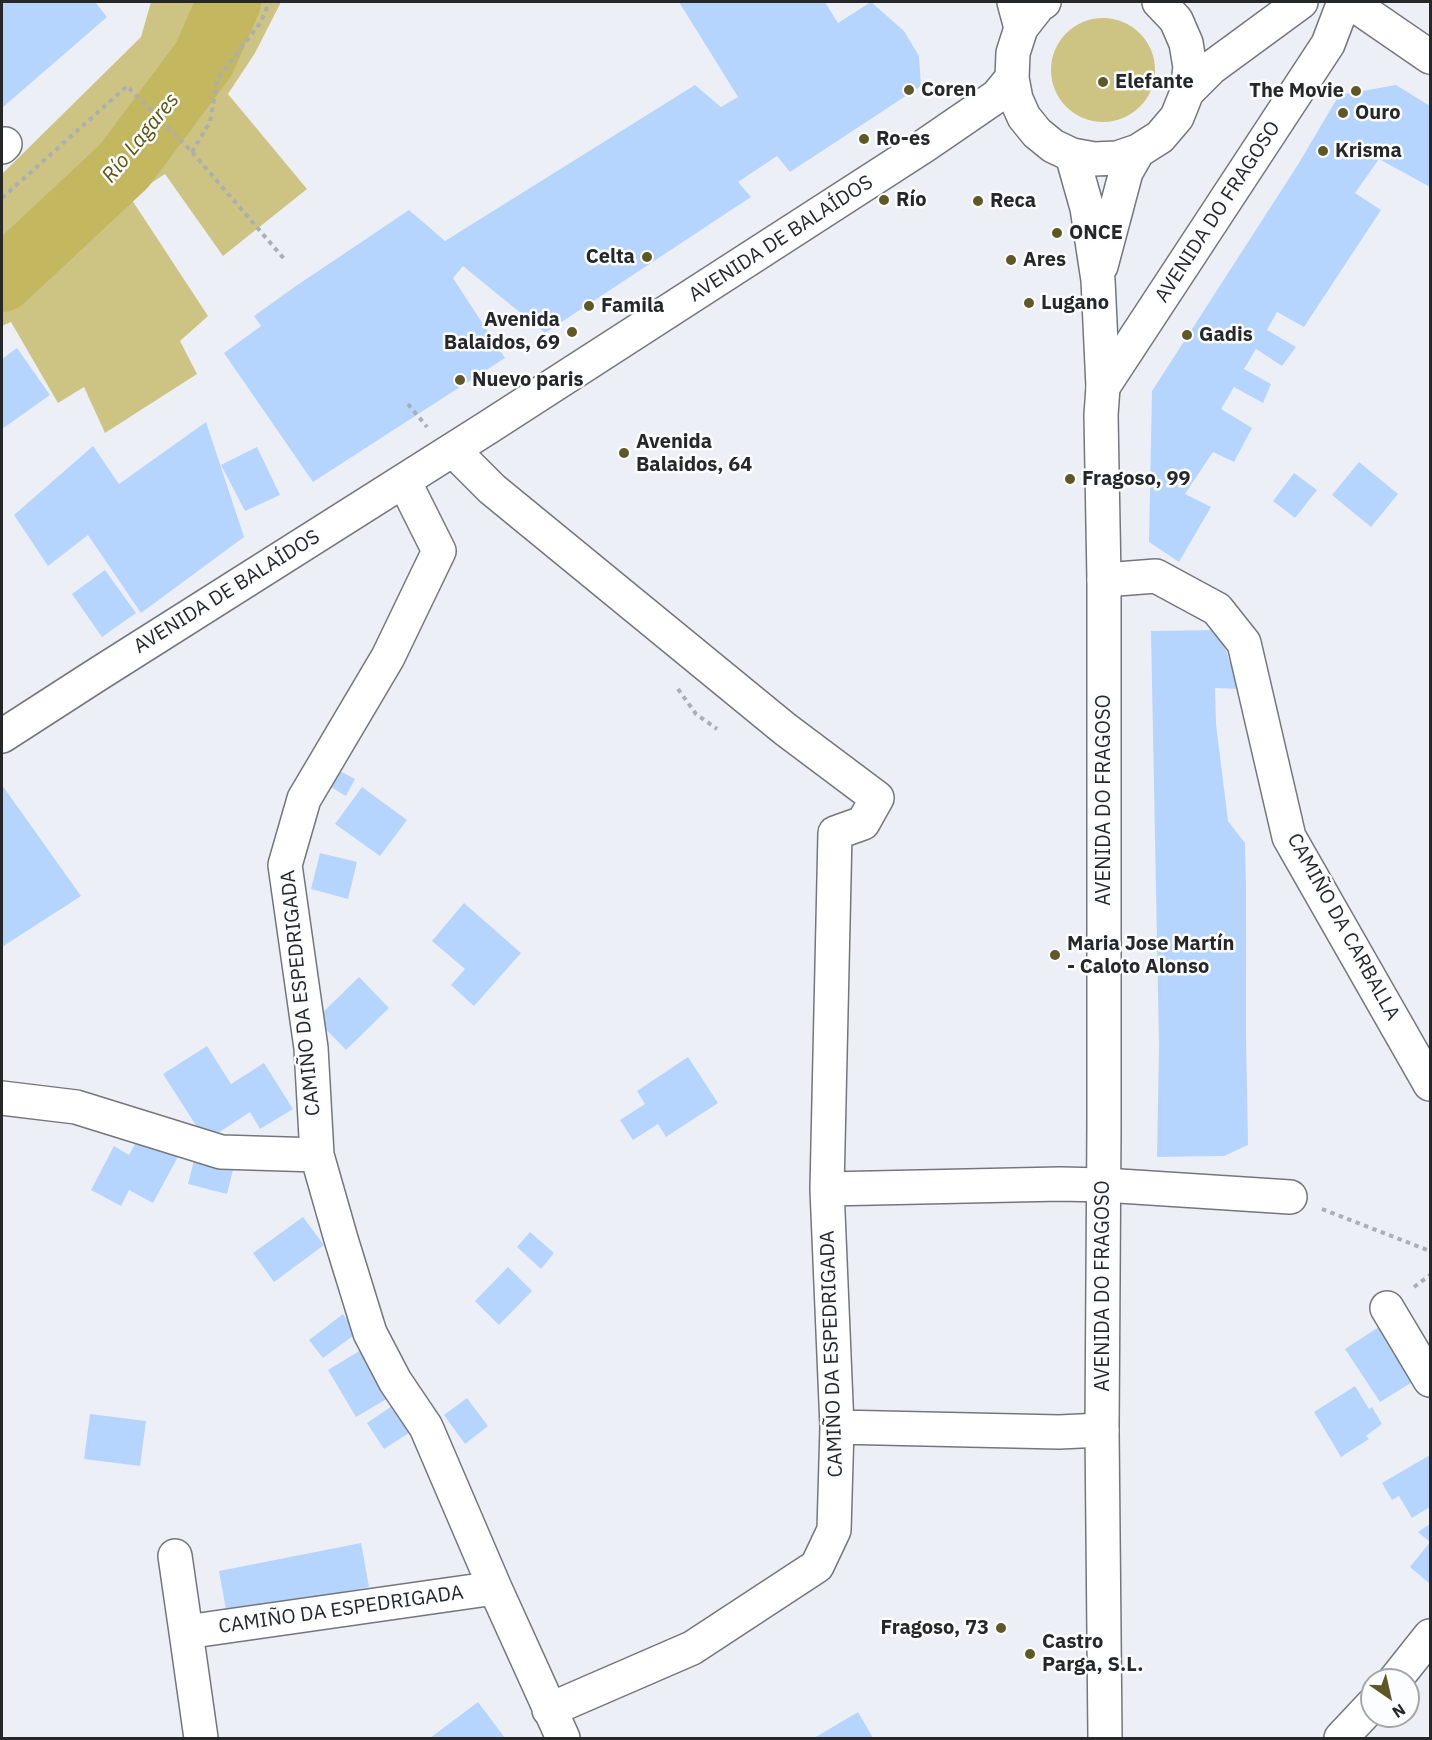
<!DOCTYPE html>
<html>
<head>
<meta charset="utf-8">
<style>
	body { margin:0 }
	#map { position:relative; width:1432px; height:1740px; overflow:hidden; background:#ecf0f6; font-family:"IBM Plex Sans",sans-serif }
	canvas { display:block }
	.frame { position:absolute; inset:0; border:3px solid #252729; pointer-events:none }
	.north { position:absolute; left:1360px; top:1668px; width:60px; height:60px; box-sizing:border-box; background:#fcfdfe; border:2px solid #a6a7a9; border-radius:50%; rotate:146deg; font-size:16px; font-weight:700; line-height:24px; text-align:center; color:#252729 }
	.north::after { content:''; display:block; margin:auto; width:21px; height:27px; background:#5f5824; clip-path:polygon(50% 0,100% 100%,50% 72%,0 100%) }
</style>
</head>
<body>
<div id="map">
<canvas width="1432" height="1740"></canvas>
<div class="frame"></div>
<div class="north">N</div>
</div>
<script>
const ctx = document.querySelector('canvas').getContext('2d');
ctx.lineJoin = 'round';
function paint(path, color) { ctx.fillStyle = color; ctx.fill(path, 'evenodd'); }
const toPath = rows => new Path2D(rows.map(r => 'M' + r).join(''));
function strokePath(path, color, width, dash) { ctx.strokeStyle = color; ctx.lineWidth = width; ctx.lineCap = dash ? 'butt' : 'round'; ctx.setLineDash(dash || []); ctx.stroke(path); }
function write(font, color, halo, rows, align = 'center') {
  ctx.font = font + ' "IBM Plex Sans",sans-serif'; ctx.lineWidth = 5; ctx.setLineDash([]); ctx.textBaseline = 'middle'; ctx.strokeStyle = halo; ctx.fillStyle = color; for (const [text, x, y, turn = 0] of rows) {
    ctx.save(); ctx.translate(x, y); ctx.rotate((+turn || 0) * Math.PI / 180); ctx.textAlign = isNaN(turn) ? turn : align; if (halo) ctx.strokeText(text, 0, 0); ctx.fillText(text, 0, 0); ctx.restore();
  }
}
paint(toPath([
	[151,2,281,2,255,53,228,94,307,189,223,256,165,174,130,197,208,316,180,341,197,374,105,433,84,387,58,403,11,322,2,326,2,174,141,37],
	'1051 70a52 52 0 1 1 104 0a52 52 0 1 1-104 0Z'
]), '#cdc484');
strokePath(toPath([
	[2,280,124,166,204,59,229,2]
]), '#c3b75f', 64);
paint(toPath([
	[2,2,95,2,107,17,2,108],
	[679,2,825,2,838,23,871,2,904,31,919,56,921,86,790,172,777,156,738,182,751,197,545,333,463,266,453,278,505,358,313,482,224,353,261,326,254,316,293,288,409,210,445,241,695,85,721,107,738,97],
	[1396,85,1430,106,1430,187,1379,159,1355,193,1381,210,1304,327,1277,312,1267,330,1296,347,1282,366,1256,349,1244,369,1271,384,1263,403,1234,387,1221,409,1252,428,1234,462,1213,452,1185,494,1211,507,1179,562,1149,542,1152,391,1299,163,1339,95],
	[17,348,50,395,2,429,2,359],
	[206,422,244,537,141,613,88,535,48,566,14,515,93,446,119,484],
	[257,447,280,495,245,511,221,465],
	[1359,462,1398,494,1371,527,1332,495],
	[1294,473,1317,490,1295,518,1273,501],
	[105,570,136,613,102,637,72,594],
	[1219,630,1239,689,1215,688,1216,724,1228,821,1245,843,1246,886,1246,1034,1248,1145,1224,1156,1157,1157,1159,1046,1151,631],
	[334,768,355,779,346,796,324,783],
	[2,785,81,896,2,947],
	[362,787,407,820,380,856,335,824],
	[320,853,357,862,348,899,311,889],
	[464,903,521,953,474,1006,451,985,465,969,432,941],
	[359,977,389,1008,346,1050,316,1019],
	[207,1046,231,1084,264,1063,293,1109,260,1129,250,1112,206,1141,163,1074],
	[688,1057,718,1103,666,1137,658,1124,633,1140,620,1120,645,1104,637,1091],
	[142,1131,181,1151,153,1203,129,1190,121,1206,91,1190,114,1146,129,1155],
	[195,1156,234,1166,227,1194,188,1184],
	[303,1217,324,1245,274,1282,253,1253],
	[530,1232,554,1253,541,1269,517,1247],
	[508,1267,532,1291,499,1325,475,1301],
	[343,1314,357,1333,323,1358,309,1340],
	[1388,1321,1422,1376,1380,1402,1345,1349],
	[361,1350,390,1397,356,1417,328,1370],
	[1355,1386,1369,1409,1372,1407,1382,1424,1366,1436,1369,1439,1341,1457,1314,1412],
	[467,1398,488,1426,465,1444,444,1415],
	[395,1404,412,1431,384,1449,367,1423],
	[90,1414,146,1421,140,1466,84,1459],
	[1430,1455,1430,1507,1412,1518,1399,1496,1392,1500,1382,1483],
	[1430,1524,1430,1584,1410,1567,1430,1542,1418,1532],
	[361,1543,369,1587,227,1615,219,1571],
	[478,1702,505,1738,430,1738],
	[858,1712,873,1738,814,1738]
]), '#b6d5fe');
const minor = toPath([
	[1014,2,1021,28],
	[1350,2,1430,57],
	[2,147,5,144],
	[1103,387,1328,44,1344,2],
	[453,450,492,489,785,729,877,798,863,823,835,833,827,1189,837,1427,834,1530,817,1566,692,1648,549,1710],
	[404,481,439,551,388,657,304,799,285,865,311,1048,317,1155,341,1239,370,1333,395,1381,426,1427,495,1588,563,1738],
	[1104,580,1156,576,1217,609,1244,643,1289,837,1430,1084],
	[2,1098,76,1107,221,1152,317,1155],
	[827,1189,1060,1184,1104,1185,1290,1197],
	[1387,1308,1430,1380],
	[837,1427,1059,1432,1102,1430],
	[175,1556,186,1632],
	[1395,1680,1430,1636],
	[201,1738,186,1632,495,1588],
	[1341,1738,1372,1705]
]);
const major = toPath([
	[1044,2,1039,5,1021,28,1013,53,1012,78,1016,99,1024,117,1037,133,1053,146,1072,155,1094,159,1117,158,1138,151,1160,137,1177,117,1187,92,1190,67,1186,43,1176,20,1159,2],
	[1187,92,1211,68,1301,2],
	[1072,155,1087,208,1098,280,1103,387,1101,415,1104,580,1104,1125,1102,1430,1105,1738],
	[1101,266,1126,172,1138,151],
	[2,736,95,676,487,428,924,146,997,96,1012,78]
]);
strokePath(minor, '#73777d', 36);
strokePath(major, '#73777d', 36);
strokePath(toPath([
	[192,152,210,122,218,78,261,22,269,2],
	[2,198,127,86,192,152,286,261],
	[408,404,427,427],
	[678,689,696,714,717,729],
	[1322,1209,1430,1251],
	[1414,1287,1430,1275]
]), '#abaeb3', 4, [4.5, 4.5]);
strokePath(minor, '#fff', 33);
strokePath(major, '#fff', 33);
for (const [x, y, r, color] of [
	[1103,82,6,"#5f5824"],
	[909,90,6,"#5f5824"],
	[1356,91,6,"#5f5824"],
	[1343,113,6,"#5f5824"],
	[864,139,6,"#5f5824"],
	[1323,151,6,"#5f5824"],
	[884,200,6,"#5f5824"],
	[978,201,6,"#5f5824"],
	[1057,233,6,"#5f5824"],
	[647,257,6,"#5f5824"],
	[1011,260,6,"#5f5824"],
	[1029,303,6,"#5f5824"],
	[589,306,6,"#5f5824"],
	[572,332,6,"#5f5824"],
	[1187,335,6,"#5f5824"],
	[460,380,6,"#5f5824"],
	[624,453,6,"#5f5824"],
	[1070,479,6,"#5f5824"],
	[1055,955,6,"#5f5824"],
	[1001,1628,6,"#5f5824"],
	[1030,1654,6,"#5f5824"]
]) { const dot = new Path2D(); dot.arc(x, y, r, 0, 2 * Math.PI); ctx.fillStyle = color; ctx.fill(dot); strokePath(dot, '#fcfdfe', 2); }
write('bold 20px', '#252729', '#fcfdfe', [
	["Elefante",1115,82],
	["Coren",921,90],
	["The Movie",1344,91,"right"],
	["Ouro",1355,113],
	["Ro-es",876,139],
	["Krisma",1335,151],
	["Río",896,200],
	["Reca",990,201],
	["ONCE",1069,233],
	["Celta",635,257,"right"],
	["Ares",1023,260],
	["Lugano",1041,303],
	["Famila",601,306],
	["Avenida",560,320,"right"],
	["Balaidos, 69",560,343,"right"],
	["Gadis",1199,335],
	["Nuevo paris",472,380],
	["Avenida",636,442],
	["Balaidos, 64",636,465],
	["Fragoso, 99",1082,479],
	["Maria Jose Martín",1067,944],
	["- Caloto Alonso",1067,967],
	["Fragoso, 73",989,1628,"right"],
	["Castro",1042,1642],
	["Parga, S.L.",1042,1665]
], 'left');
write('20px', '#252729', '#fcfdfe', [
	["AVENIDA DO FRAGOSO",1218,212,-57],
	["AVENIDA DE BALAÍDOS",781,239,-33],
	["AVENIDA DE BALAÍDOS",227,592,-32],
	["AVENIDA DO FRAGOSO",1104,800,-90],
	["CAMIÑO DA CARBALLA",1343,927,61],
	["CAMIÑO DA ESPEDRIGADA",301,993,-96],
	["AVENIDA DO FRAGOSO",1103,1286,-90],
	["CAMIÑO DA ESPEDRIGADA",832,1354,-92],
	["CAMIÑO DA ESPEDRIGADA",341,1610,-8]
]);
write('italic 21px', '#5b520d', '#fcfdfe', [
	["Río Lagares",141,138,-51]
]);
</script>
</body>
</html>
